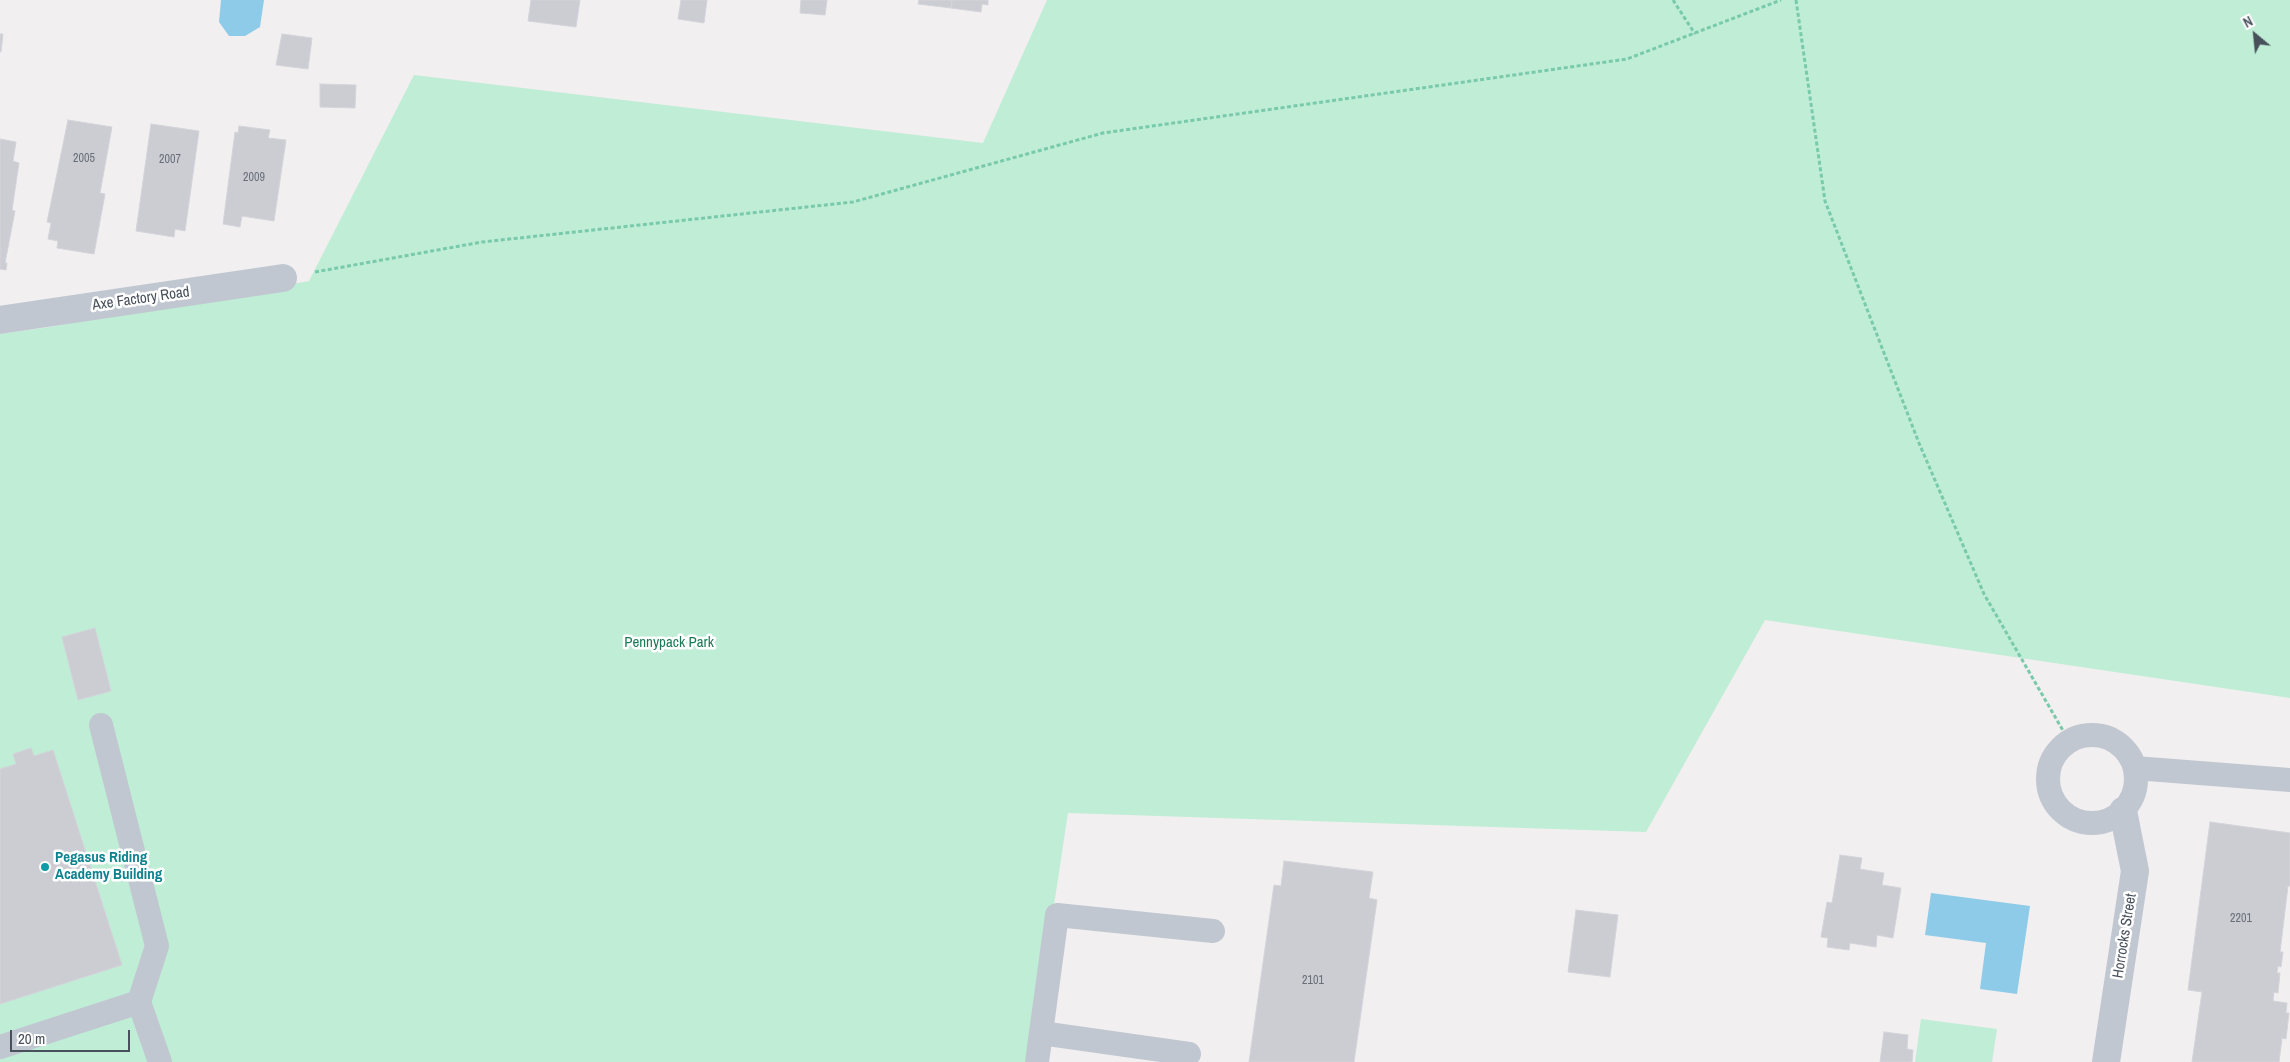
<!DOCTYPE html>
<html>
<head>
<meta charset="utf-8">
<style>
	body { margin:0 }
	#map { position:relative; width:2290px; height:1062px; overflow:hidden; background:#f1efef; font-family:"Archivo Narrow",sans-serif }
	canvas { display:block }
	.north { position:absolute; left:2230px; top:10px; width:50px; height:50px; -webkit-text-stroke:4px #fff; paint-order:stroke; rotate:332deg; font-size:14px; font-weight:700; line-height:20px; text-align:center; color:#48505b }
	.north::after { content:''; display:block; margin:auto; width:18px; height:22px; background:#48505b; clip-path:polygon(50% 0,100% 100%,50% 72%,0 100%) }
	.scale { position:absolute; left:10px; top:1030px; width:120px; height:22px; box-sizing:border-box; border:2px solid #48505b; border-top:0; padding-left:6px; font-size:15px; line-height:18px; white-space:nowrap; color:#48505b; -webkit-text-stroke:4px #fff; paint-order:stroke }
</style>
</head>
<body>
<div id="map">
<canvas width="2290" height="1062"></canvas>
<div class="north">N</div>
<div class="scale">20 m</div>
</div>
<script>
const ctx = document.querySelector('canvas').getContext('2d');
ctx.lineJoin = 'round';
function paint(path, color) { ctx.fillStyle = color; ctx.fill(path, 'evenodd'); }
const toPath = rows => new Path2D(rows.map(r => 'M' + r).join(''));
function strokePath(path, color, width, dash) { ctx.strokeStyle = color; ctx.lineWidth = width; ctx.lineCap = dash ? 'butt' : 'round'; ctx.setLineDash(dash || []); ctx.stroke(path); }
function write(font, color, halo, rows, align = 'center') {
  ctx.font = font + ' "Archivo Narrow",sans-serif'; ctx.lineWidth = 5; ctx.setLineDash([]); ctx.textBaseline = 'middle'; ctx.strokeStyle = halo; ctx.fillStyle = color; for (const [text, x, y, turn = 0] of rows) {
    ctx.save(); ctx.translate(x, y); ctx.rotate((+turn || 0) * Math.PI / 180); ctx.textAlign = isNaN(turn) ? turn : align; if (halo) ctx.strokeText(text, 0, 0); ctx.fillText(text, 0, 0); ctx.restore();
  }
}
paint(toPath([
	[1047,0,2290,0,2290,698,1765,620,1646,832,1068,813,1030,1062,0,1062,0,334,50,327,309,281,414,75,983,143],
	[1921,1019,1997,1029,1992,1062,1915,1062]
]), '#bfedd6');
paint(toPath([
	[221,0,264,0,260,27,245,36,229,36,219,22],
	[1931,893,2030,906,2017,994,1980,989,1986,943,1925,935]
]), '#8ecbe8');
const building = toPath([
	[531,0,580,0,576,27,528,21,531,0],
	[681,0,707,0,704,23,678,19,681,0],
	[801,0,827,0,825,15,800,13,801,0],
	[919,0,952,0,951,8,918,4,919,0],
	[952,0,988,0,988,5,982,4,981,12,951,8,952,0],
	[0,34,3,34,1,52,0,52,0,34],
	[282,34,312,38,308,69,276,65,282,34],
	[320,84,356,85,355,108,320,107,320,84],
	[68,120,112,127,100,193,105,194,94,254,57,248,58,241,48,239,51,223,47,222,68,120],
	[151,124,199,131,185,231,175,229,174,237,136,231,151,124],
	[239,126,270,130,268,138,286,140,274,221,242,216,240,227,223,224,235,132,238,133,239,126],
	[0,139,16,142,13,161,19,163,12,210,15,211,5,263,7,263,6,270,0,269,0,139],
	[95,628,111,691,78,700,62,637,95,628],
	[31,748,34,756,53,750,122,965,0,1004,0,769,16,764,13,754,31,748],
	[2210,822,2290,833,2290,886,2288,886,2280,952,2283,952,2281,967,2278,966,2277,973,2280,973,2278,993,2274,992,2273,1001,2287,1003,2286,1013,2289,1013,2286,1039,2282,1038,2279,1062,2192,1062,2202,992,2188,990,2210,822],
	[1840,855,1862,858,1860,869,1884,873,1882,885,1901,888,1893,938,1877,935,1876,947,1850,943,1849,950,1827,947,1828,938,1821,937,1827,902,1832,903,1840,855],
	[1284,861,1373,872,1369,898,1377,900,1354,1062,1249,1062,1274,885,1281,886,1284,861],
	[1576,910,1618,915,1610,977,1568,972,1576,910],
	[1884,1032,1908,1035,1907,1049,1913,1050,1912,1062,1880,1062,1884,1032]
]);
paint(building, '#cccdd3');
strokePath(building, '#d3d4da', 1);
strokePath(toPath([
	[1673,0,1695,34],
	[1796,0,1825,201,1919,443,1984,594,2069,741],
	[315,272,482,242,853,202,1103,133,1627,59,1781,0]
]), '#79c9ab', 3, [4, 2.5]);
strokePath(toPath([
	[101,725,157,946,139,1002],
	'2048 779a44 44 0 1 1 88 0a44 44 0 1 1-88 0Z',
	[2135,768,2290,780],
	[1041,1033,1189,1054],
	[0,1047,139,1002,160,1062],
	[1037,1062,1057,915,1213,931]
]), '#c0c7d0', 24);
strokePath(toPath([
	[0,320,283,278],
	[2106,1062,2135,871,2123,811]
]), '#c0c7d0', 28);
for (const [x, y, r, color] of [
	[45,867,5,"#0f9aa8"]
]) { const dot = new Path2D(); dot.arc(x, y, r, 0, 2 * Math.PI); ctx.fillStyle = color; ctx.fill(dot); strokePath(dot, '#fff', 2); }
write('12px', '#696f79', null, [
	["2005",84,159],
	["2007",170,160],
	["2009",254,178],
	["2201",2241,919],
	["2101",1313,981]
]);
write('15px', '#48505b', '#fff', [
	["Axe Factory Road",141,299,-8],
	["Horrocks Street",2125,936,-81]
]);
write('15px', '#1b7a55', '#fff', [
	["Pennypack Park",669,643]
]);
write('bold 15px', '#0d838f', '#fff', [
	["Pegasus Riding",55,858],
	["Academy Building",55,875]
], 'left');
</script>
</body>
</html>
